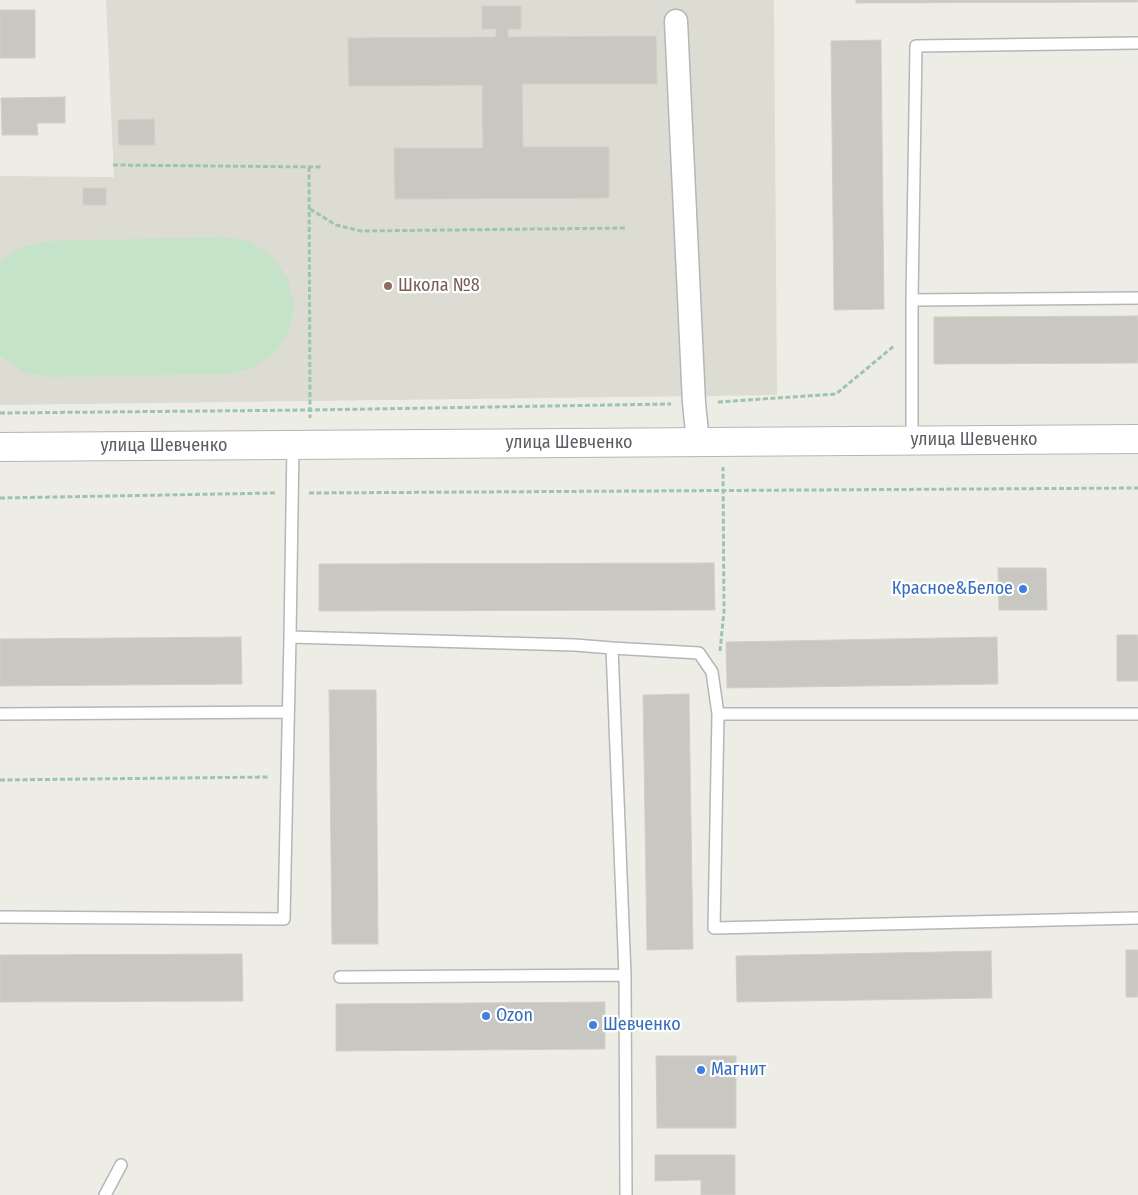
<!DOCTYPE html>
<html>
<head>
<meta charset="utf-8">
<style>
	body { margin:0 }
	canvas { display:block; background:#edede5 }
</style>
</head>
<body>
<canvas width="1138" height="1195"></canvas>
<script>
const ctx = document.querySelector('canvas').getContext('2d');
ctx.lineJoin = 'round';
function paint(path, color) { ctx.fillStyle = color; ctx.fill(path, 'evenodd'); }
const toPath = rows => new Path2D(rows.map(r => 'M' + r).join(''));
function strokePath(path, color, width, dash) { ctx.strokeStyle = color; ctx.lineWidth = width; ctx.lineCap = dash ? 'butt' : 'round'; ctx.setLineDash(dash || []); ctx.stroke(path); }
function write(font, color, halo, rows, align = 'center') {
  ctx.font = font + ' "Fira Sans Condensed",sans-serif'; ctx.lineWidth = 4.5; ctx.setLineDash([]); ctx.textBaseline = 'middle'; ctx.strokeStyle = halo; ctx.fillStyle = color; for (const [text, x, y, turn = 0] of rows) {
    ctx.save(); ctx.translate(x, y); ctx.rotate((+turn || 0) * Math.PI / 180); ctx.textAlign = isNaN(turn) ? turn : align; if (halo) ctx.strokeText(text, 0, 0); ctx.fillText(text, 0, 0); ctx.restore();
  }
}
paint(toPath([
	[106,0,774,0,777,395,0,405,0,176,114,177]
]), '#dddcd3');
paint(toPath([
	[225,237,251,242,273,257,288,279,294,305,289,331,274,353,252,368,226,374,50,377,23,372,0,356,0,262,22,247,48,241]
]), '#c4e3c9');
const building = toPath([
	[856,0,1138,0,1138,2,856,3,856,0],
	[482,6,521,6,521,29,508,29,508,37,656,36,657,84,522,84,523,147,609,147,609,198,395,199,394,148,483,148,482,85,349,86,348,38,496,37,496,29,482,29,482,6],
	[0,10,35,10,35,58,0,58,0,10],
	[881,40,884,309,834,310,831,41,881,40],
	[65,97,65,123,37,123,38,135,2,135,1,98,65,97],
	[154,119,155,145,119,145,118,120,154,119],
	[83,188,106,188,106,205,83,205,83,188],
	[1138,316,1138,363,934,364,934,317,1138,316],
	[714,563,715,610,319,611,319,564,714,563],
	[998,568,1046,568,1047,610,999,610,998,568],
	[1117,635,1138,635,1138,681,1117,681,1117,635],
	[241,637,242,684,0,686,0,639,241,637],
	[997,637,998,684,727,688,726,642,997,637],
	[329,690,376,690,378,944,332,944,329,690],
	[689,694,693,949,647,950,643,695,689,694],
	[1126,950,1138,950,1138,997,1126,997,1126,950],
	[991,951,992,998,737,1002,736,956,991,951],
	[242,954,243,1001,0,1002,0,955,242,954],
	[605,1002,605,1049,336,1051,336,1004,605,1002],
	[656,1056,736,1056,736,1128,657,1128,656,1056],
	[655,1155,735,1155,735,1195,701,1195,701,1180,655,1181,655,1155]
]);
paint(building, '#c9c7c2');
strokePath(building, '#d2d0c4', 1);
const service = toPath([
	[912,300,1138,298],
	[912,441,912,300,916,46,1138,43],
	[293,445,290,637,575,645,612,648,625,975,626,1195],
	[612,648,699,653,712,672,718,714,714,928,1138,918],
	[0,714,288,712],
	[718,714,1138,714],
	[0,917,284,919,290,637],
	[340,977,625,975],
	[105,1195,121,1165]
]);
const minor = toPath([
	[676,21,694,403,698,442]
]);
const tertiary = toPath([
	[0,447,1138,439]
]);
strokePath(service, '#b5b6ba', 14);
strokePath(minor, '#b5b6ba', 25);
strokePath(tertiary, '#b5b6ba', 30);
strokePath(toPath([
	[113,165,321,167],
	[309,167,310,418],
	[310,209,336,225,361,231,626,228],
	[718,402,836,394,894,346],
	[0,413,310,410,671,404],
	[309,493,1138,488],
	[0,498,275,493],
	[720,651,724,611,723,467],
	[0,780,268,777]
]), '#9ec3af', 3, [5, 2.5]);
strokePath(service, '#fff', 11);
strokePath(minor, '#fff', 22);
strokePath(tertiary, '#fff', 28);
for (const [x, y, r, color] of [
	[388,286,5,"#8d6e63"],
	[1023,589,5,"#3f7fe0"],
	[486,1016,5,"#3f7fe0"],
	[593,1025,5,"#3f7fe0"],
	[701,1070,5,"#3f7fe0"]
]) { const dot = new Path2D(); dot.arc(x, y, r, 0, 2 * Math.PI); ctx.fillStyle = color; ctx.fill(dot); strokePath(dot, '#fff', 2); }
write('18px', '#785e54', '#fff', [
	["Школа №8",398,286]
], 'left');
write('18px', '#5d5e64', '#fff', [
	["улица Шевченко",974,440],
	["улица Шевченко",569,443],
	["улица Шевченко",164,446]
]);
write('18px', '#366cbe', '#fff', [
	["Красное&Белое",1013,589,"right"],
	["Ozon",496,1016],
	["Шевченко",603,1025],
	["Магнит",711,1070]
], 'left');
</script>
</body>
</html>
